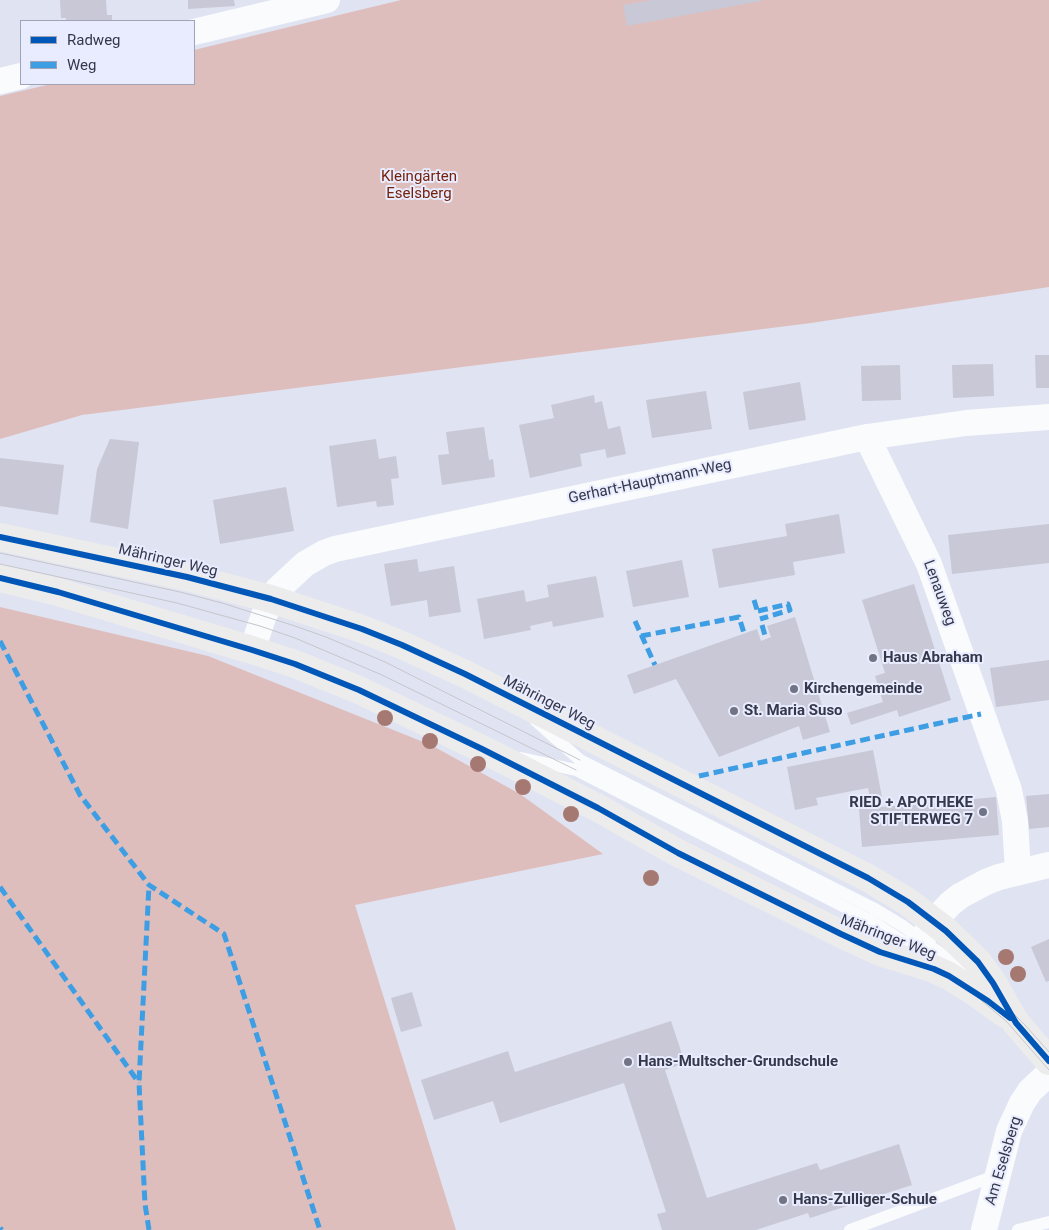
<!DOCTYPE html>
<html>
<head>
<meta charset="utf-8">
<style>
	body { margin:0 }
	#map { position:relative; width:1049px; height:1230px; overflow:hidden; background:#e0e3f1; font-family:Roboto,sans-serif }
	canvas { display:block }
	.legend { position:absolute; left:20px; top:20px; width:175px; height:65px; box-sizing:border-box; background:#e8ecfe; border:1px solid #a0a4b6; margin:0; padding:6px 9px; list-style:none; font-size:15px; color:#34384a }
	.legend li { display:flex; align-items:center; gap:10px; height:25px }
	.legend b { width:25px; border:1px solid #a0a4b6 }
</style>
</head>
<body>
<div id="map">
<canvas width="1049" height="1230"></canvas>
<ul class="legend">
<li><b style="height:6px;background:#0057b8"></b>Radweg</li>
<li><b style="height:6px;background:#3e9ee4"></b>Weg</li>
</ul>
</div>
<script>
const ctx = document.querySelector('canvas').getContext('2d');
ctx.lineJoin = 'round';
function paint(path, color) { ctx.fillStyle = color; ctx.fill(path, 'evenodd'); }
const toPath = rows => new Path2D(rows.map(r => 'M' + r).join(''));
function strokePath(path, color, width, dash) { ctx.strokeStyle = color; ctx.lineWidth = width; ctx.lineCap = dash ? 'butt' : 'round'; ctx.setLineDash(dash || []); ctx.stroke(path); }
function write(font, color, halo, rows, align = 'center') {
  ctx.font = font + ' Roboto,sans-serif'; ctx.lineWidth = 4; ctx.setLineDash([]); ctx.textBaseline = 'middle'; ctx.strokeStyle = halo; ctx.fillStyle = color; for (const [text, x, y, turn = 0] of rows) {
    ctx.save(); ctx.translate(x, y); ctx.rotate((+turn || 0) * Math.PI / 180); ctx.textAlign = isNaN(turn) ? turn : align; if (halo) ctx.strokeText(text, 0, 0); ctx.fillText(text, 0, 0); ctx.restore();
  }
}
paint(toPath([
	[401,0,1049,0,1049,287,811,323,82,415,0,439,0,96,51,84,194,84,194,50],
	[0,607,208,656,431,745,520,794,603,854,355,905,456,1230,0,1230]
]), '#debebc');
paint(toPath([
	[60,0,106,0,107,15,112,15,112,21,66,21,66,18,61,18],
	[188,0,234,0,235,6,188,9],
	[651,0,761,0,761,1,627,26,623,5],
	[1035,355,1049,355,1049,388,1036,388],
	[993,364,994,396,953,398,952,365],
	[900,365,901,400,862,401,861,366],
	[800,382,806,420,749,430,743,392],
	[706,391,712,429,652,438,646,400],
	[594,395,595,403,602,401,608,429,620,426,626,454,607,458,605,449,580,454,582,466,530,478,519,425,554,418,551,405],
	[484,427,489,460,493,459,495,477,442,485,438,455,449,454,446,432],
	[110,439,139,442,128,529,90,522,97,469],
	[376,439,379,459,396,456,399,478,391,479,394,505,377,507,376,501,337,507,329,446],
	[0,458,64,465,58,515,0,506],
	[286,487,294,531,220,544,213,500],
	[839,514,845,553,793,562,795,575,719,588,712,549,787,536,785,524],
	[1049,524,1049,563,952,574,948,535],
	[417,559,419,572,454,566,461,612,429,617,427,600,391,606,384,564],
	[682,560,689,597,633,607,626,571],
	[596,576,604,617,553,627,552,621,530,626,531,630,484,639,477,599,524,590,526,602,549,597,547,585],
	[914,584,951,700,899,717,897,710,851,725,847,713,883,702,875,676,885,673,862,600],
	[795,617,830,732,803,740,799,726,719,757,676,679,634,694,627,675,757,629,761,641,771,637,767,626],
	[1049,660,1049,700,996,707,990,668],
	[873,750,882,797,870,799,868,788,816,798,818,805,795,810,787,767],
	[1049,794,1049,827,1029,829,1026,796],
	[996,797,999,835,862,847,859,809],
	[1049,939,1049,981,1046,982,1031,947],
	[412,992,422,1026,401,1032,391,998],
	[671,1021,685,1063,665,1070,707,1198,817,1163,820,1170,899,1144,912,1185,810,1218,808,1213,756,1230,662,1230,657,1214,666,1212,624,1083,500,1123,493,1101,434,1120,421,1080,508,1051,515,1072]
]), '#c8c8d7');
strokePath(toPath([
	[536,721,580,760,873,908,903,926,970,975],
	[521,758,576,770,868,919,917,950],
	[850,1230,997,1175],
	[1018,1230,1049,1222]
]), '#fafbfd', 12);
strokePath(toPath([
	[194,32,327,0],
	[0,81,21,76],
	[867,437,929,564,1009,790,1015,821,1018,872],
	[252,650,264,615,278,589,305,564,324,553,335,549,867,437,966,423,1049,417],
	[907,961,934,921,950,904,960,896,986,882,999,877,1049,865],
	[984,1230,1009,1131,1022,1103,1030,1091,1049,1073]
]), '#fafbfd', 26);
strokePath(toPath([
	[0,537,187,577,271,599,362,629,402,645,465,674,868,878,908,902,946,931,978,962,993,983,1016,1023,1049,1061],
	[0,578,58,592,252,650,295,664,359,690,482,749,598,808,678,853,841,934,880,952,934,969,949,976,976,993,1005,1014]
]), '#edecec', 28);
strokePath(toPath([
	[0,553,180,592,222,603,295,626,326,637,385,662,580,760],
	[0,564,177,603,260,626,295,638,382,675,576,770],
	[963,985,1007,1022,1049,1070],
	[1006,1006,1025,1025,1049,1052]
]), '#c5c6cb', 1);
strokePath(toPath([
	[754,600,758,613],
	[758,611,788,604,790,610,760,619],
	[635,621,655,665],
	[762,625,766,639],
	[641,636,739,617,744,633],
	[0,641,80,795,149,885,224,934,320,1230],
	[699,776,981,714],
	[0,887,139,1083],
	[0,1228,2,1230],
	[149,1230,145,1204,139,1083,149,885]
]), '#3e9ee4', 5, [10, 5]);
strokePath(toPath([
	[0,537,187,577,271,599,362,629,402,645,465,674,868,878,908,902,946,931,978,962,993,983,1016,1023,1049,1061],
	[0,578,58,592,252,650,295,664,359,690,482,749,598,808,678,853,841,934,880,952,934,969,949,976,988,1001,1010,1018]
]), '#0057b8', 6);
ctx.fillStyle = '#a67872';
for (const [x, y] of [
	[385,718],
	[430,741],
	[478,764],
	[523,787],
	[571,814],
	[651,878],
	[1006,957],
	[1018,974]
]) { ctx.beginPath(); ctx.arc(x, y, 8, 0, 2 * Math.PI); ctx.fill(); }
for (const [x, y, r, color] of [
	[873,658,5,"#707484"],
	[794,689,5,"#707484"],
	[734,711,5,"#707484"],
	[983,812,5,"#707484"],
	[628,1062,5,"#707484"],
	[783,1200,5,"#707484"]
]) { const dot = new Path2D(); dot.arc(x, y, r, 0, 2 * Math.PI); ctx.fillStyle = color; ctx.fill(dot); strokePath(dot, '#e8ecfe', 2); }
write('15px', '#76210a', '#e8ecfe', [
	["Kleingärten",419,177],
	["Eselsberg",419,194]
]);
write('15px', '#34384a', '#e8ecfe', [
	["Gerhart-Hauptmann-Weg",650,482,-12],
	["Mähringer Weg",168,561,13],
	["Lenauweg",939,593,70],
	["Mähringer Weg",549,703,27],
	["Mähringer Weg",888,938,21],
	["Am Eselsberg",1004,1161,-73]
]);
write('bold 15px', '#34384a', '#e8ecfe', [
	["Haus Abraham",883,658],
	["Kirchengemeinde",804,689],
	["St. Maria Suso",744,711],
	["RIED + APOTHEKE",973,803,"right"],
	["STIFTERWEG 7",973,820,"right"],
	["Hans-Multscher-Grundschule",638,1062],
	["Hans-Zulliger-Schule",793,1200]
], 'left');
</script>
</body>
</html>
